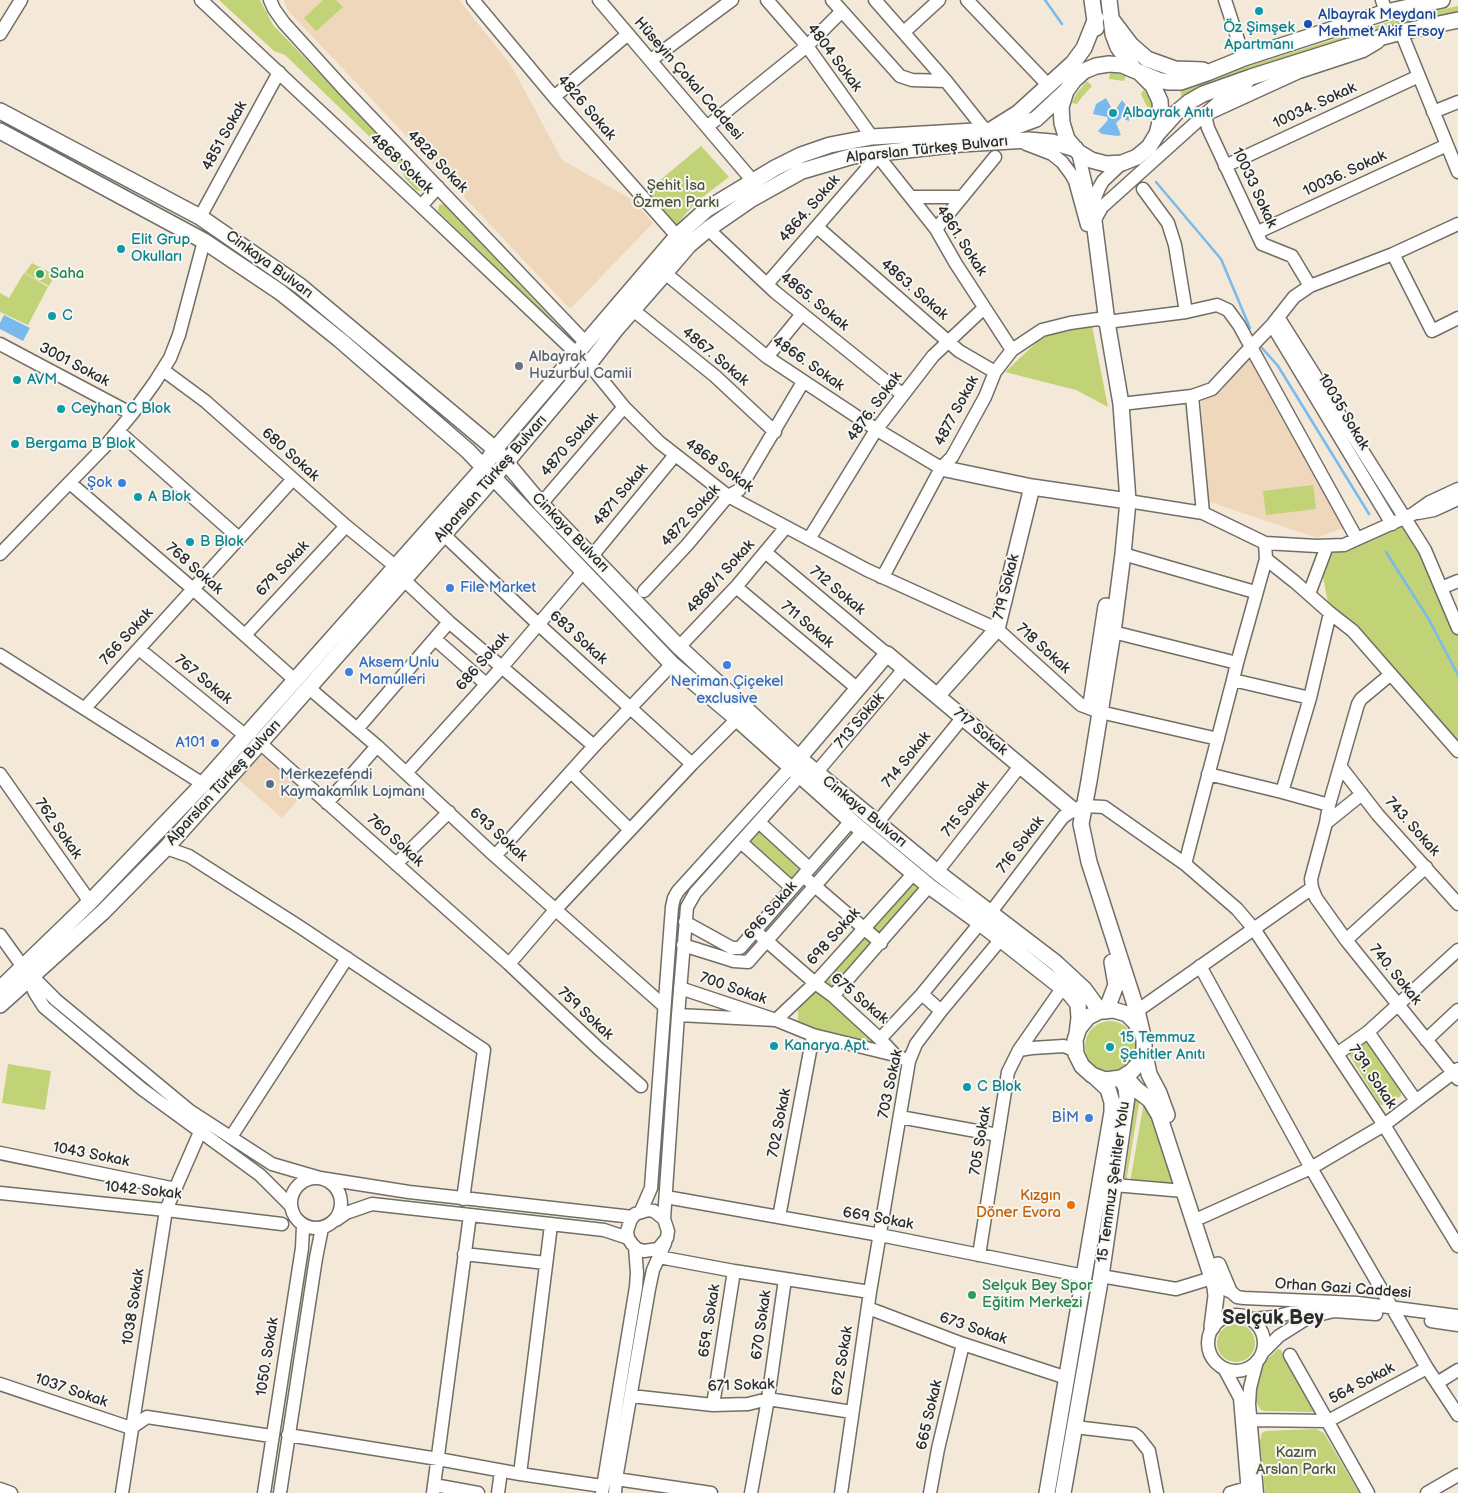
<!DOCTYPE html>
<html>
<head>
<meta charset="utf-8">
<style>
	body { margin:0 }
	canvas { display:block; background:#f4e9d8 }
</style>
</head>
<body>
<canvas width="1458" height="1493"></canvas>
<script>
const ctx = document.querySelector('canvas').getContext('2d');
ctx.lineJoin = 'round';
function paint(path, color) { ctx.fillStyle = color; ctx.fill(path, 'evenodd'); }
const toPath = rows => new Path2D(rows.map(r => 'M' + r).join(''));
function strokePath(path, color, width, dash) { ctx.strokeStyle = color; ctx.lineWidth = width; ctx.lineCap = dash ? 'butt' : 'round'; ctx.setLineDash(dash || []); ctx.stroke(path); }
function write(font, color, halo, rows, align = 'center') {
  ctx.font = font + ' "Balsamiq Sans",sans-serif'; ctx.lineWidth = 4; ctx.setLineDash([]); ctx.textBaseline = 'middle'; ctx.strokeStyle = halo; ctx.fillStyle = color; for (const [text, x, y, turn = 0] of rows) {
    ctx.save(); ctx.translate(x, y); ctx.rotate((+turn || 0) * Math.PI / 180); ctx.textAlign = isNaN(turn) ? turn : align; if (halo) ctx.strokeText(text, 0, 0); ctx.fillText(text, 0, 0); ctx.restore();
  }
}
paint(toPath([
	[284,0,459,0,511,65,562,160,633,200,653,223,570,309,294,17,287,9],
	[1251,355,1345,527,1317,538,1207,501,1201,398,1220,392],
	[263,754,305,792,282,818,239,780]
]), '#eed7bb');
paint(toPath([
	[219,0,260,0,273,25,423,181,425,186,425,189,422,191,416,190,405,178,401,167,285,55,274,51],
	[323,0,336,0,343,7,316,31,304,18],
	[1458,6,1458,13,1182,99,1180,89,1230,72,1398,19],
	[1110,73,1126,75,1124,81,1109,79],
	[1087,81,1092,86,1082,97,1077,104,1072,103,1076,94],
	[1144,89,1153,104,1154,116,1148,114,1148,109,1141,94],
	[701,146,729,177,700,199,687,212,676,226,646,192],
	[444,204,446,206,568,336,438,211,439,205],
	[32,263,55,275,49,286,25,273],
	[24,273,48,287,28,325,0,312,0,293,9,298],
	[1092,326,1108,407,1076,390,1005,372,1038,341,1057,331],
	[1313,485,1316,509,1266,515,1263,491],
	[1405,518,1458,628,1458,751,1330,613,1317,546,1344,545],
	[760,831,803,865,789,881,748,844],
	[912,884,917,888,918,893,881,937,871,928],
	[864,935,875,945,833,993,822,983],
	[814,991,831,1000,877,1043,874,1047,827,1035,798,1023,798,1010],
	'1085 1046a25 25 0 1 1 50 0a25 25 0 1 1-50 0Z',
	[1367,1035,1401,1086,1401,1096,1386,1104,1380,1105,1347,1051],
	[8,1064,51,1071,45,1110,2,1103],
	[1131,1097,1140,1098,1126,1182,1124,1182,1131,1135,1129,1127],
	[1144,1102,1151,1110,1175,1186,1130,1182],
	'1217 1343a19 19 0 1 1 38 0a19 19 0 1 1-38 0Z',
	[1278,1349,1281,1350,1315,1412,1266,1411,1261,1410,1259,1407,1256,1401,1255,1395,1261,1366],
	[1316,1429,1324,1433,1359,1493,1265,1493,1260,1441,1262,1433,1266,1431]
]), '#c1d376');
paint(toPath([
	[1106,98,1112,109,1116,109,1122,100,1129,109,1129,121,1121,118,1116,123,1121,135,1118,136,1102,134,1098,131,1108,120,1107,117,1093,114,1096,104],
	[4,315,30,328,23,341,0,329,0,323]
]), '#78baed');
strokePath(toPath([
	[1045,0,1062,24],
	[1156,182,1221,259,1250,328],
	[1262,348,1278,366,1369,514],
	[1386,552,1428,618,1458,675]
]), '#78baed', 2.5);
const minor = toPath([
	[201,0,421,206,577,354],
	[270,0,274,9,284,23,343,88,586,343],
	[473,0,554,97,677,236],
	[599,0,752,180],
	[767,0,807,46,872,137],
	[832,0,900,76,912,80,946,81],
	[875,0,946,81,985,130],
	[967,0,1049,86],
	[1225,0,1244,58],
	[1382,0,1386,12],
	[904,32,939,0],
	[1401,32,1458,172],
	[0,34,21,0],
	[1378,42,1363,51,1299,72,1205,115,1208,128,1262,244,1292,256,1310,286,1393,254,1432,331,1458,318],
	[651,60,732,0],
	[554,97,628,34],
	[1433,112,1458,102],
	[708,126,807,46,842,11],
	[1026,144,1052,154,1062,162,1071,174,1075,181,1087,225],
	[878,152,878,156,936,229,956,264,1012,350],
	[1078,152,1087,190,1087,208],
	[1225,166,1419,76],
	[1143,189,1168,223,1175,245,1186,312],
	[911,197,962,197],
	[421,206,438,187],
	[1094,211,1095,198,1099,188,1103,181,1122,163],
	[200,217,279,72],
	[1094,221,1102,207,1221,100,1247,83],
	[817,227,959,351,995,372],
	[708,229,775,292,903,395],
	[936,229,995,157],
	[1258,232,1447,145],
	[1393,254,1458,224],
	[665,273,767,357,874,428,941,468],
	[767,284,878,156],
	[1310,286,1294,297,1272,325,1251,347,1357,539],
	[633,310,715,376,775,432],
	[1278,317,1425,550,1458,628],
	[1272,325,1392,524],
	[0,344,132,414],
	[767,357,802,314],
	[589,364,624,407,659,442,728,496,867,570,997,629,1081,705,1100,712,1218,739],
	[163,370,205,401,346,526,395,566],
	[1192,396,1203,513],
	[118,431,239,538],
	[70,483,193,589,296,681],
	[1128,501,1203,513,1265,543,1317,546,1344,545,1357,539,1413,514,1430,502,1458,489],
	[541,504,624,407],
	[1418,513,1434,510,1458,499],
	[443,534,538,624,692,764],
	[809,539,876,430,933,356,984,308],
	[1265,543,1266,559,1295,582,1330,613,1353,631,1458,751],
	[765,552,887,654],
	[0,554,107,444,132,414,155,382,170,358,179,335,204,241],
	[1123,554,1255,592],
	[592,556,675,455],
	[881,577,886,571,941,468,952,457,985,397,995,372,1012,350,1042,330,1070,323,1098,319,1107,322,1186,312,1217,305,1228,310,1239,325,1251,347,1212,389,1192,396,1121,404],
	[404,580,449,622,594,746],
	[736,587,858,689],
	[1441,588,1458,581],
	[644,591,687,545,728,496,739,490,803,382],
	[1309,594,1327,546],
	[1330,613,1310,698,1282,792,1329,805,1326,823,1362,794],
	[1113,632,1237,663,1233,680,1310,698],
	[245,635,346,526],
	[435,639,486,684],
	[679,647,736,587,786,527],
	[139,649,246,736],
	[0,655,203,784],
	[1237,663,1266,559],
	[309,688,377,746,495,856,664,1006],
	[85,708,293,479],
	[357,729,449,622],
	[260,743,509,964,599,1049,641,1086],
	[1340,766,1378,815,1458,904],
	[571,772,630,830],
	[406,773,502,667,583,572],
	[816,773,904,669],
	[0,774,90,902],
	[1208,774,1282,792],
	[327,803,377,746],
	[1329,805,1358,704,1361,699,1391,674],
	[877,823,963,717],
	[1326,823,1311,879,1312,888,1316,898,1346,940,1458,1079],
	[761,824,809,868],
	[743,844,792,888],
	[166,848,189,856,300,927,484,1050,463,1199],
	[495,856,594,746,672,664],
	[396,864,449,812],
	[1185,864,1233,680],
	[937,872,1020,766],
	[809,881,881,943],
	[991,912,1063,817,1073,810,1084,806,1104,807,1185,864,1237,909,1254,929,1384,1125,1458,1246],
	[685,922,732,948,740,948,851,821],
	[0,935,23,967,56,1000,190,1111,272,1164,320,1178,409,1192,633,1217],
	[761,936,815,983,833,996,880,1039,895,1055],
	[1346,940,1426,867],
	[683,945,734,961,748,962,863,831],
	[509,964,556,909,692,764,737,719],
	[1200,966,1311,1168,1427,1368,1458,1415],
	[26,974,35,993,44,1007,142,1089,260,1175,291,1206],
	[680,988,776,1020,813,1035,895,1055,909,1061],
	[922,994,941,1011],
	[833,996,929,886],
	[1137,1011,1312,888],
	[678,1015,776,1020,815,983,914,873],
	[1368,1032,1416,1101],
	[880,1039,922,994,980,923],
	[1426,1040,1458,1010],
	[1019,1050,1032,1048,1064,1046,1076,1051],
	[1337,1054,1368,1032,1458,950],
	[900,1117,998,1135],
	[231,1137,347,958],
	[0,1153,176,1189],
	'291 1203a25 25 0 1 1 50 0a25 25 0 1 1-50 0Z',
	[1114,1185,1184,1191],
	[0,1193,166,1210,282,1224],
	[666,1197,880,1235,1084,1276],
	[641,1211,651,1188,652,1174,672,907,674,898,678,891,797,760],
	[779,1217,813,1035],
	[1202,1217,1311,1168,1384,1125,1458,1069],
	[664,1219,654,1211,648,1210,635,1214,631,1219,627,1231,628,1238,632,1244,637,1249,644,1251,658,1249,667,1238,668,1231,664,1219,678,1015,687,907,695,893,806,769],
	[336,1220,346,1213,372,1204,604,1230,628,1238],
	[464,1254,546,1263],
	[979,1255,1008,1072,1019,1050,1063,987],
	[659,1257,734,1271,870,1292],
	[1101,1276,1176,1289,1212,1278],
	[1228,1289,1237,1297,1244,1298,1358,1303,1458,1316],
	[868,1308,963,1344,1067,1378],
	'1208 1343a28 28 0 1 1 56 0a28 28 0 1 1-56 0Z',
	[1252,1319,1275,1317,1318,1305],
	[1431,1321,1458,1325],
	[1263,1352,1279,1336,1309,1317,1334,1311,1376,1314],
	[1290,1355,1368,1493],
	[1225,1370,1240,1398,1248,1493],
	[1437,1383,1458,1370],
	[0,1384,131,1428],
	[631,1396,713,1405,748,1404,768,1399,852,1412],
	[713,1405,734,1271],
	[1251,1420,1328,1421,1427,1368],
	[1075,1427,1134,1434,1138,1437,1149,1451,1157,1493],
	[131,1428,147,1417,271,1436],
	[288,1435,438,1459,520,1474,602,1486],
	[520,1474,551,1225],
	[616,1479,711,1493],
	[434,1485,478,1493],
	[0,1489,11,1493],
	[122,1493,166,1210,200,1132],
	[264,1493,302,1248,303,1226],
	[280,1493,316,1258,322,1228],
	[433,1493,470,1215],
	[498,1493,501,1471],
	[602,1493,636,1287,637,1273,635,1247],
	[615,1493,616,1479,649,1289,653,1270,665,1243],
	[751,1493,768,1399,785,1279],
	[841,1493,870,1292,909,1061,916,1044,941,1011,1001,939],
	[930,1493,938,1449,963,1344],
	[1230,1493,1247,1488],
	[1257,1493,1249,1404,1250,1388,1257,1361],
	[1427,1493,1458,1475]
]);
const major = toPath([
	[1092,0,1096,28],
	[1109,0,1113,34,1118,47,1134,69],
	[1112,20,1131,45,1147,59,1175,69,1203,70],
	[1141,74,1153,86,1160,101,1161,118,1157,134,1149,147,1137,157,1122,163,1106,164,1091,160,1078,152,1067,139,1062,123,1061,107,1066,91,1074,80,1084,71,1096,66,1109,64,1122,65,1158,80,1168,82,1181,82,1207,73,1244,58,1386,12,1442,0],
	[0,111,200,217,300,286,495,449,541,504,679,647,799,758,937,872,1056,963,1084,989,1100,1011],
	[994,128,1018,113,1073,63,1084,48,1096,18],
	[0,131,204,241,280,292,340,340,468,451,672,664,737,719,851,821,929,886,980,923,1070,994,1078,1004,1079,1018,1077,1034],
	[1158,133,1176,113,1189,102,1203,94,1251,77,1346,47,1401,32,1458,20],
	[1094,221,1107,322,1121,404,1128,501,1123,554,1113,632,1089,781,1081,824,1089,862,1137,1011,1144,1040,1144,1049,1140,1062,1131,1072,1121,1078,1105,1080,1092,1075,1082,1066,1076,1054,1075,1040,1079,1028,1088,1017,1100,1011,1114,1010,1127,1014,1135,1022,1141,1032],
	[941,468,1032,487,1128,501],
	[937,696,997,629,1032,487],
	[1091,704,1106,606],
	[799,758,887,654,1073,810],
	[0,989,90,902,203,784,484,467,495,449,677,236,707,209,775,168,801,155,830,145,872,137,1009,129,1036,119,1066,91],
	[0,1005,103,912,166,848,260,743,483,490,589,364,617,328,665,273,689,245,708,229,750,200,802,171,853,156,961,144,1028,140,1052,142,1076,149],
	[1106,1011,1116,985,1112,962],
	[1144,1050,1149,1074,1159,1093,1167,1115],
	[1125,1076,1136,1089,1150,1100,1159,1115,1215,1287,1216,1296,1212,1327],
	[1218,1265,1228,1289],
	[1047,1493,1112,1112,1112,1102,1108,1089,1094,1076],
	[1063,1493,1101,1276,1127,1097,1126,1088,1121,1078]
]);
strokePath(minor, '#716e68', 15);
strokePath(major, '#716e68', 18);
strokePath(minor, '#fff', 12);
strokePath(major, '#fff', 15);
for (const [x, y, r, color] of [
	[1259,11,5,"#0f9aa8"],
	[1308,24,5,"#1a4fb4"],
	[1113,113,5,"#0f9aa8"],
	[121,249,5,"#0f9aa8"],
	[40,274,5,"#2e9e5b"],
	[52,316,5,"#0f9aa8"],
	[519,366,5,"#6b7280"],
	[17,380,5,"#0f9aa8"],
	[61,409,5,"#0f9aa8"],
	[15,444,5,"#0f9aa8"],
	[122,483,5,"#3f7fe0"],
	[138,497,5,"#0f9aa8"],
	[190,542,5,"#0f9aa8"],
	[450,588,5,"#3f7fe0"],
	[727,665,5,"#3f7fe0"],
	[349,672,5,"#3f7fe0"],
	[215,743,5,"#3f7fe0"],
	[270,784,5,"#5c6f8a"],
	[774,1046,5,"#0f9aa8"],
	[1110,1047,5,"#0f9aa8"],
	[967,1087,5,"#0f9aa8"],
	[1089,1118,5,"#3f7fe0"],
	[1071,1205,5,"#e8710a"],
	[972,1295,5,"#2e9e5b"]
]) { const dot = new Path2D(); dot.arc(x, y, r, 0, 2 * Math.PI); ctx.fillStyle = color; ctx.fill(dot); strokePath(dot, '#f6f6f2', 2); }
write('15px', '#164399', '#f6f6f2', [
	["Albayrak Meydanı",1318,15],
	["Mehmet Akif Ersoy",1318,32]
], 'left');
write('15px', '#0d838f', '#f6f6f2', [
	["Öz Şimşek",1259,28,"center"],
	["Apartmanı",1259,45,"center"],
	["Albayrak Anıtı",1123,113],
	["Elit Grup",131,240],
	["Okulları",131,257],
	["C",62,316],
	["AVM",27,380],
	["Ceyhan C Blok",71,409],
	["Bergama B Blok",25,444],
	["A Blok",148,497],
	["B Blok",200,542],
	["15 Temmuz",1120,1038],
	["Şehitler Anıtı",1120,1055],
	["Kanarya Apt.",784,1046],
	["C Blok",977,1087]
], 'left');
write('15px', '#2b2b2b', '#f6f6f2', [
	["4804 Sokak",834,58,53],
	["Hüseyin Çokal Caddesi",688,79,49],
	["10034. Sokak",1315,106,-25],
	["4826 Sokak",586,108,49],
	["4851 Sokak",225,136,-61],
	["Alparslan Türkeş Bulvarı",927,150,-6],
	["4828 Sokak",437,162,46],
	["4868 Sokak",401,164,43],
	["10036. Sokak",1345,174,-25],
	["10033 Sokak",1254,188,65],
	["4864. Sokak",810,209,-49],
	["4861. Sokak",961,241,57],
	["Cinkaya Bulvarı",269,265,36],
	["4863. Sokak",914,290,41],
	["4865. Sokak",814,302,39],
	["4867. Sokak",715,357,40],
	["4866. Sokak",808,364,35],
	["3001 Sokak",74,365,28],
	["4876. Sokak",875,407,-54],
	["4877 Sokak",957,411,-62],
	["10035 Sokak",1343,412,59],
	["4870 Sokak",570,445,-49],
	["680 Sokak",290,455,42],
	["4868 Sokak",719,466,36],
	["Alparslan Türkeş Bulvarı",491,479,-49],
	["4871 Sokak",621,495,-50],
	["4872 Sokak",691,516,-47],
	["Cinkaya Bulvarı",570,533,46],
	["768 Sokak",194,569,41],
	["679 Sokak",283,569,-47],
	["4868/1 Sokak",721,577,-48],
	["719 Sokak",1007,587,-76],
	["712 Sokak",837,591,40],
	["711 Sokak",807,625,40],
	["766 Sokak",127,637,-48],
	["683 Sokak",578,638,42],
	["718 Sokak",1043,649,42],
	["686 Sokak",483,662,-49],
	["767 Sokak",203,680,39],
	["713 Sokak",860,721,-50],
	["717 Sokak",980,732,40],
	["714 Sokak",907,760,-51],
	["Alparslan Türkeş Bulvarı",224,783,-48],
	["715 Sokak",966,809,-52],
	["Cinkaya Bulvarı",864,812,39],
	["743. Sokak",1412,827,48],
	["762 Sokak",58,829,55],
	["693 Sokak",498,835,42],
	["760 Sokak",395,841,42],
	["716 Sokak",1021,845,-53],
	["696 Sokak",771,911,-49],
	["698 Sokak",834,937,-48],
	["740. Sokak",1395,975,51],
	["700 Sokak",733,989,19],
	["675 Sokak",859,999,40],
	["759 Sokak",585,1014,43],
	["739. Sokak",1372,1077,56],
	["703 Sokak",891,1084,-78],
	["702 Sokak",780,1123,-79],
	["705 Sokak",981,1141,-81],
	["1043 Sokak",91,1155,11],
	["15 Temmuz Şehitler Yolu",1114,1182,-82],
	["1042 Sokak",143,1191,6],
	["669 Sokak",878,1219,10],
	["Orhan Gazi Caddesi",1343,1289,4],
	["1038 Sokak",134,1307,-81],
	["659. Sokak",710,1321,-81],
	["670 Sokak",762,1325,-82],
	["673 Sokak",973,1329,19],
	["1050. Sokak",268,1357,-81],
	["672 Sokak",843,1361,-81],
	["564 Sokak",1362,1384,-28],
	["671 Sokak",741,1386,-2],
	["1037 Sokak",71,1391,19],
	["665 Sokak",930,1415,-77]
]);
write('15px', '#50553e', '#f6f6f2', [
	["Şehit İsa",676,186],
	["Özmen Parkı",676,203],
	["Kazım",1296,1453],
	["Arslan Parkı",1296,1470]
]);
write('15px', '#27864d', '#f6f6f2', [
	["Saha",50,274],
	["Selçuk Bey Spor",982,1286],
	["Eğitim Merkezi",982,1303]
], 'left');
write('15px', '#5b616d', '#f6f6f2', [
	["Albayrak",529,357],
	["Huzurbul Camii",529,374]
], 'left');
write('15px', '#366cbe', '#f6f6f2', [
	["Şok",112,483],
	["File Market",460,588,"left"],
	["Aksem Unlu",359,663,"left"],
	["Mamulleri",359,680,"left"],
	["Neriman Çiçekel",727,682,"center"],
	["exclusive",727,699,"center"],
	["A101",205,743],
	["BİM",1079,1118]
], 'right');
write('15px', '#4e5e75', '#f6f6f2', [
	["Merkezefendi",280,775],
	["Kaymakamlık Lojmanı",280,792]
], 'left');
write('15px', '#c56008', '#f6f6f2', [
	["Kızgın",1061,1196],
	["Döner Evora",1061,1213]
], 'right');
write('bold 20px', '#2b2b2b', '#f6f6f2', [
	["Selçuk Bey",1273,1319]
]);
</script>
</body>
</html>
